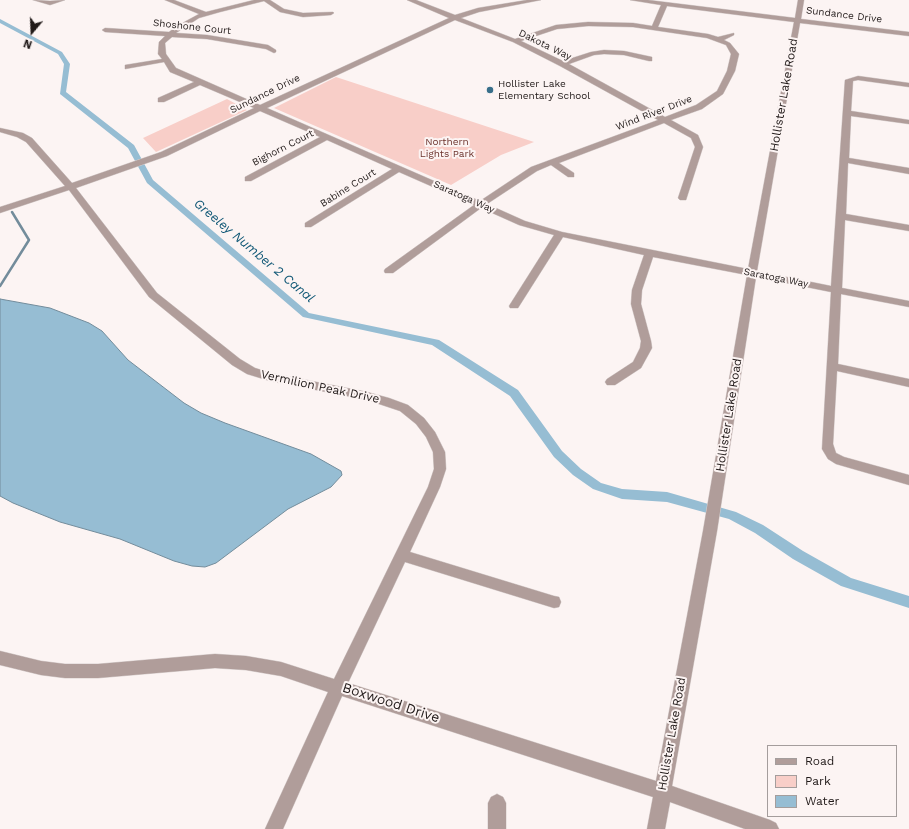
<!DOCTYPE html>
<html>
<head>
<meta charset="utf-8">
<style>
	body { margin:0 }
	#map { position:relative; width:909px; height:829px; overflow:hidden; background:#fcf4f3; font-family:"Work Sans",sans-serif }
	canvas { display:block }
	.legend { position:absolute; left:767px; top:745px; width:130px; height:72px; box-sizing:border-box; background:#fcf4f3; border:1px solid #a49d9c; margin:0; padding:5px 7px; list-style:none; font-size:12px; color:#211a19 }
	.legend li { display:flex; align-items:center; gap:8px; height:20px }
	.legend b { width:20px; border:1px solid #a49d9c }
	.north { position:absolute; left:12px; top:12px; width:40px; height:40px; -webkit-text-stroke:3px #fcf4f3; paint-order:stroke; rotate:199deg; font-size:11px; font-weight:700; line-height:16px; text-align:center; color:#211a19 }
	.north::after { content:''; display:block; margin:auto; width:14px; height:18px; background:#211a19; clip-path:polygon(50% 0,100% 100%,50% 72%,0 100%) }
</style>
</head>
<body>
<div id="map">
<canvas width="909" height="829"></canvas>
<ul class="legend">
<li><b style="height:5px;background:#b09d9a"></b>Road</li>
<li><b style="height:11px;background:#f8cec8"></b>Park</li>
<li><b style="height:11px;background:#96bdd3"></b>Water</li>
</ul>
<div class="north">N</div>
</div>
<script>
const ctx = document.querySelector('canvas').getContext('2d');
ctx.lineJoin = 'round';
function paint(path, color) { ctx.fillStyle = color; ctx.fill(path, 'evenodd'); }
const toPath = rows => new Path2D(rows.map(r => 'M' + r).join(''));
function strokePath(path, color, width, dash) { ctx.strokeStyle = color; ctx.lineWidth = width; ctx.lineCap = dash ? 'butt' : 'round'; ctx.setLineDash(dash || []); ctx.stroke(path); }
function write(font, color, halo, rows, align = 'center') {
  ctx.font = font + ' "Work Sans",sans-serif'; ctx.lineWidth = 4; ctx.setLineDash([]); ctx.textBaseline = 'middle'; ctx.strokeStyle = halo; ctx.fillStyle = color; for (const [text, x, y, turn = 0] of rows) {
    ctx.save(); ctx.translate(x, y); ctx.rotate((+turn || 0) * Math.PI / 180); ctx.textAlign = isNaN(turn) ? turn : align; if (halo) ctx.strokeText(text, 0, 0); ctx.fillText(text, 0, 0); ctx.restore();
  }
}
paint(toPath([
	[336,77,534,142,501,155,451,185,274,108],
	[227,99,247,110,156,152,143,138]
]), '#f8cec8');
const water = toPath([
	[0,299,50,308,89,323,102,331,128,360,184,403,201,413,225,423,311,454,341,471,342,475,331,487,288,509,216,563,205,567,192,566,174,561,120,539,60,522,13,503,0,496,0,299]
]);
paint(water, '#96bdd3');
strokePath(water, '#738c9b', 1);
strokePath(toPath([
	[0,286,29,240,12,212]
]), '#738c9b', 2.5);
paint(toPath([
	[0,19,62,52,70,64,66,92,134,145,153,180,309,313,439,340,518,390,562,451,581,469,601,483,622,489,667,492,736,512,763,525,803,551,851,578,909,596,909,608,841,586,793,559,755,533,729,519,667,502,622,499,593,489,573,475,554,457,510,396,432,345,303,317,147,183,128,148,60,94,64,64,58,54,0,23,0,19]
]), '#96bdd3');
const minor = toPath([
	[33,0,50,1,65,0,50,5,33,0],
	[165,0,174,0,206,12,254,0,270,0,284,9,303,13,333,12,334,13,331,15,303,17,280,12,264,1,220,12,199,18,176,33,207,35,268,45,276,50,276,52,274,53,266,49,207,39,172,37,165,43,166,54,176,68,260,105,449,18,407,0,416,0,455,15,478,8,527,0,541,0,479,12,461,18,515,39,556,25,588,22,633,23,652,26,661,5,630,0,648,0,795,18,798,0,804,0,801,19,909,32,909,36,800,23,757,271,831,286,845,80,858,76,909,83,909,87,858,80,853,81,851,111,909,120,909,124,851,116,849,158,909,168,909,174,848,163,846,214,909,225,909,231,845,220,842,288,909,301,909,307,841,294,838,364,909,379,909,387,837,371,833,444,836,453,844,457,909,475,909,485,836,464,828,459,822,449,831,292,756,277,717,531,672,786,770,820,776,823,779,829,745,829,670,802,665,829,647,829,653,797,342,696,283,829,265,829,328,692,281,676,246,670,215,668,98,678,65,678,41,675,0,665,0,651,41,661,65,664,98,664,215,654,246,656,281,662,334,679,428,487,434,469,433,452,426,437,416,424,400,411,367,400,270,381,247,374,232,365,149,297,69,190,0,213,0,207,65,186,26,142,17,137,0,132,0,128,23,133,32,138,72,183,161,152,254,108,200,85,164,102,158,102,158,98,194,82,170,72,164,62,125,69,125,65,162,59,158,54,159,42,165,36,105,32,102,30,105,28,169,32,177,26,199,14,165,0],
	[667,6,794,22,748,269,562,232,525,221,487,204,537,171,551,165,568,177,574,177,574,173,559,163,664,123,691,138,695,147,678,198,680,200,686,200,703,147,698,135,671,120,702,109,723,94,735,71,739,54,730,43,724,40,734,35,734,33,718,37,708,34,658,27,667,6],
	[455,20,513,42,560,66,658,120,531,167,480,201,267,108,455,20],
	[588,26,633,27,707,38,726,45,731,54,727,71,717,91,696,105,665,117,569,64,594,55,604,54,624,55,649,61,652,61,652,57,624,51,604,50,591,52,563,61,521,41,557,29,588,26],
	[260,111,320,137,245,177,245,181,251,181,327,140,392,169,305,223,305,227,311,227,399,172,474,205,385,269,384,271,385,273,393,273,481,208,519,225,554,235,509,306,510,308,518,308,563,237,644,255,632,290,631,304,641,341,640,348,633,362,607,379,605,382,607,385,615,385,641,368,652,348,651,341,641,304,642,290,653,257,747,275,703,531,656,781,348,683,405,562,554,608,559,607,561,602,559,597,554,596,410,552,440,487,446,469,445,452,435,432,424,418,408,405,389,398,367,392,271,373,255,368,240,359,157,293,76,188,167,156,260,111],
	[497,794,503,797,506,803,506,829,488,829,488,803,491,797,497,794]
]);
strokePath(minor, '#d9d1d0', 1);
paint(minor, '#b09d9a');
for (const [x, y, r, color] of [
	[490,90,4,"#386f8a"]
]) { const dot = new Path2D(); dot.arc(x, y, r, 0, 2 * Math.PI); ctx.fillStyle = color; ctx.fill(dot); strokePath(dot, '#fcf4f3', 1.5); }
write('10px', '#211a19', '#fcf4f3', [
	["Sundance Drive",844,15,7],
	["Shoshone Court",192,27,6],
	["Dakota Way",545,45,26],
	["Sundance Drive",265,94,-26],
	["Wind River Drive",654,113,-21],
	["Bighorn Court",283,148,-27],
	["Babine Court",348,188,-32],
	["Saratoga Way",464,197,24],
	["Saratoga Way",776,278,11]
]);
write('10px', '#211a19', '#fcf4f3', [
	["Hollister Lake",498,84],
	["Elementary School",498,96]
], 'left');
write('10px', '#6c332d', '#fcf4f3', [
	["Northern",447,142],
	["Lights Park",447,154]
]);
write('12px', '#211a19', '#fcf4f3', [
	["Hollister Lake Road",784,95,-80],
	["Vermilion Peak Drive",320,387,12],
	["Hollister Lake Road",729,415,-81],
	["Hollister Lake Road",672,734,-80]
]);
write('italic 13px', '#0f5775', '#fcf4f3', [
	["Greeley Number 2 Canal",254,251,40]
]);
write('14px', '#211a19', '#fcf4f3', [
	["Boxwood Drive",391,703,18]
]);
</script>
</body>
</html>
